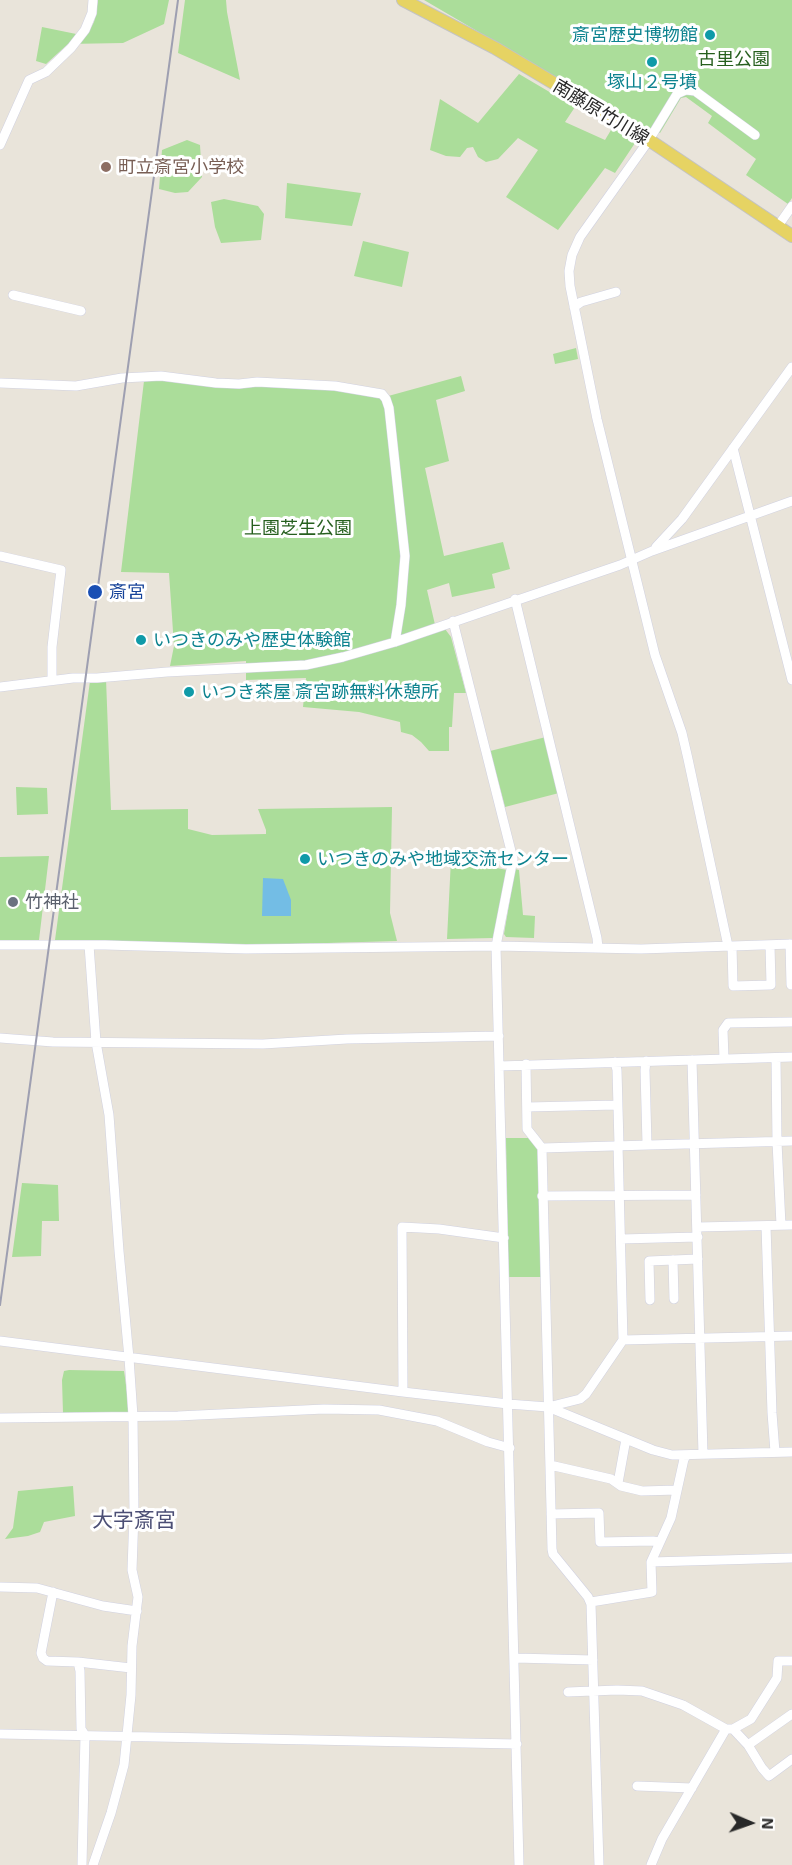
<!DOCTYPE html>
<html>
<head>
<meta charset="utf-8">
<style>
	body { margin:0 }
	#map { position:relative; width:792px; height:1865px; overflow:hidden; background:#e9e4da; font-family:"Exo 2",sans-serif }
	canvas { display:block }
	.north { position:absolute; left:720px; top:1793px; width:60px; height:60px; -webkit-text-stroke:4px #fff; paint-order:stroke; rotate:92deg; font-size:16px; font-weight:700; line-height:24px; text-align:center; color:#282828 }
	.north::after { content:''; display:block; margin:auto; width:21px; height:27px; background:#282828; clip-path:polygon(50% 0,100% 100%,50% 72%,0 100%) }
</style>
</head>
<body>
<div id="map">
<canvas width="792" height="1865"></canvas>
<div class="north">N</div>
</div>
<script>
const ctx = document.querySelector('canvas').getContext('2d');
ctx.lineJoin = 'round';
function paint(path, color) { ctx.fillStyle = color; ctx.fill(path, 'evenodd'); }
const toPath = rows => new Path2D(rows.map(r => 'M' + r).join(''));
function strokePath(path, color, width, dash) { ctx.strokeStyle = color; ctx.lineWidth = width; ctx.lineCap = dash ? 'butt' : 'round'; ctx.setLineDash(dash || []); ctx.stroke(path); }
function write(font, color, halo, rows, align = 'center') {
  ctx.font = font + ' "Exo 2","Noto Sans JP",sans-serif'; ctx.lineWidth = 6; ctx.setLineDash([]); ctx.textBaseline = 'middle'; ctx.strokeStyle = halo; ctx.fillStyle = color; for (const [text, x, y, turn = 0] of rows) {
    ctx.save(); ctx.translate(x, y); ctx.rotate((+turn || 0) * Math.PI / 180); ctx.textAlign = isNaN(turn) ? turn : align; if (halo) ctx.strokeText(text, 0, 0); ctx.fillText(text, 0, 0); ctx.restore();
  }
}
paint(toPath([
	[98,0,169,0,164,24,123,43,68,44,46,64,36,61,42,27,86,36,94,22],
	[185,0,226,0,227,12,240,80,178,53],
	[424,0,792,0,792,198,788,204,746,175,756,159,708,123,712,116,686,97,681,98,660,133,652,128,646,130],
	[519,74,575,107,565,122,605,140,614,125,637,140,615,173,605,168,558,230,506,197,538,150,518,138,498,159,486,162,478,157,473,147,467,148,460,157,446,156,430,150,440,99,478,123],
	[187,140,200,145,202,177,188,192,175,193,159,189,162,150],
	[287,183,361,193,352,226,285,218],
	[224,199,258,206,264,214,261,240,221,243,215,227,211,202],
	[363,241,409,252,402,287,354,276],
	[576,348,578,359,555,364,553,354],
	[461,376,465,391,436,400,449,461,425,468,444,556,503,542,510,569,492,574,495,588,452,597,449,583,427,590,436,629,445,629,451,637,466,693,454,693,452,727,449,727,449,751,429,751,421,742,412,735,401,732,400,722,359,712,303,707,306,678,246,680,246,661,170,666,174,646,169,573,121,572,144,381,157,380,334,389,381,398],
	[106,679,111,810,188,809,188,829,212,835,266,834,266,830,258,809,392,807,390,913,397,941,258,945,55,940,90,681],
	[546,737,559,793,505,807,490,751],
	[16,787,47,788,48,814,17,815],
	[49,856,39,940,0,940,0,857],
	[451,859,507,870,493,938,447,939],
	[515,869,519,870,523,915,535,916,534,938,506,937,504,934],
	[506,1138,529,1138,538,1148,541,1277,508,1277],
	[22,1183,58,1185,59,1221,42,1221,41,1256,12,1257],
	[69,1370,124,1371,130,1412,63,1413,62,1380,64,1371],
	[73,1486,75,1516,44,1522,40,1532,28,1536,5,1539,13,1528,18,1491]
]), '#abdd9a');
paint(toPath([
	[263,878,283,879,291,900,291,916,262,916]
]), '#73bde5');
const minor = toPath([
	[0,145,29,80,46,72,71,48,85,30,92,13,93,0],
	[778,226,792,206],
	[13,295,81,311],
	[574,307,581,302,616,292],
	[0,383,76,386,122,378,161,376,216,383,239,384,257,382,335,386,382,394,386,399,389,408,405,556,401,605,395,642],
	[733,448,792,680],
	[656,547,682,519,792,367],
	[0,556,61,570,52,647,52,680],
	[515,599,597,938,598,948],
	[453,621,513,859,496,946,519,1865],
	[0,687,73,678,97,678,167,672,306,665,343,657,395,642,620,565,652,551,792,501],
	[790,944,791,985],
	[0,945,105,945,246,949,496,946,641,949,792,944],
	[89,945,96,1042,109,1115,119,1251,129,1358,133,1416,134,1513,132,1570,138,1597,132,1646,131,1695,124,1765,111,1813,93,1865],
	[728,946,688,759,682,733,655,655,597,419,570,286,569,271,572,255,580,237,649,140,677,94,686,90,695,91,755,135],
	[732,946,733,986,771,985,770,945],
	[0,1038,53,1042,263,1044,347,1039,499,1036],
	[776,1058,777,1142,781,1225],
	[724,1059,723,1030,728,1023,792,1022],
	[692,1060,703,1454],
	[646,1061,645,1070,647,1144],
	[615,1062,617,1070,619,1145],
	[526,1064,527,1129,542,1148,552,1549,553,1554,588,1597,591,1604,599,1865],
	[499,1066,792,1057],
	[527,1107,617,1105],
	[542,1148,792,1141],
	[542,1196,696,1195],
	[766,1226,772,1413,775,1452],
	[697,1227,792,1225],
	[621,1239,698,1237],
	[673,1260,674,1299],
	[650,1300,649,1261,698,1259],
	[623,1340,792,1336],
	[0,1341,403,1392,508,1404,548,1407,653,1450,672,1455,792,1452],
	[403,1392,402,1227,439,1229,504,1238],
	[548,1407,580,1399,586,1394,623,1340,618,1145],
	[0,1418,178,1416,324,1409,379,1410,437,1421,488,1442,510,1448],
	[550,1465,611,1479,621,1486,642,1491,677,1490],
	[618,1483,626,1439],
	[551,1514,599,1513,600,1542,653,1541,660,1542],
	[651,1562,792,1558],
	[0,1587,37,1588,103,1606,137,1611],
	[53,1592,41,1653,43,1658,47,1661,78,1662],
	[591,1602,652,1592,651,1562,671,1518,684,1459,687,1455],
	[515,1658,593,1660],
	[568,1692,617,1690,642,1691,683,1705,726,1729,733,1729,748,1745,792,1714],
	[733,1729,751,1719,777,1678,778,1661,792,1661],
	[0,1734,517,1744],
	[748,1745,762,1768,769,1776,792,1759],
	[637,1786,692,1788],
	[82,1865,85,1735,81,1729,80,1671,78,1662,131,1668],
	[651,1865,662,1839,726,1729]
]);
const major = toPath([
	[403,0,495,48,649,140,792,236]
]);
strokePath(minor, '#d0d1e0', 10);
strokePath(major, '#c3c3c3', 14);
strokePath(minor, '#fff', 9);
strokePath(major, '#e6d363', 12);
strokePath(toPath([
	[0,1305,178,0]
]), '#9e9fb1', 2);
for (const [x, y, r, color] of [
	[710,35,6,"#0f9aa8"],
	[652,62,6,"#0f9aa8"],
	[106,167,6,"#8d6e63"],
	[95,592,8,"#1a4fb4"],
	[141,640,6,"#0f9aa8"],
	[189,692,6,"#0f9aa8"],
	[305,859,6,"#0f9aa8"],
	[13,902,6,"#6b7280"]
]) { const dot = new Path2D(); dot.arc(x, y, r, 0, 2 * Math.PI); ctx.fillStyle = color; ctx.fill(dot); strokePath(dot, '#fff', 2); }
write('18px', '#0d838f', '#fff', [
	["斎宮歴史博物館",698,35,"right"],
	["塚山２号墳",652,82,"center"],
	["いつきのみや歴史体験館",153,640],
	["いつき茶屋 斎宮跡無料休憩所",201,692],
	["いつきのみや地域交流センター",317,859]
], 'left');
write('18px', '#265f1e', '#fff', [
	["古里公園",734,59],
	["上園芝生公園",298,528]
]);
write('18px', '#282828', '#fff', [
	["南藤原竹川線",601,112,31]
]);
write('18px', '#785e54', '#fff', [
	["町立斎宮小学校",118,167]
], 'left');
write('18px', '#164399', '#fff', [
	["斎宮",109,592]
], 'left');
write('18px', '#5b616d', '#fff', [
	["竹神社",25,902]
], 'left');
write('21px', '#4c4f75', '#fff', [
	["大字斎宮",134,1520]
]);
</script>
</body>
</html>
